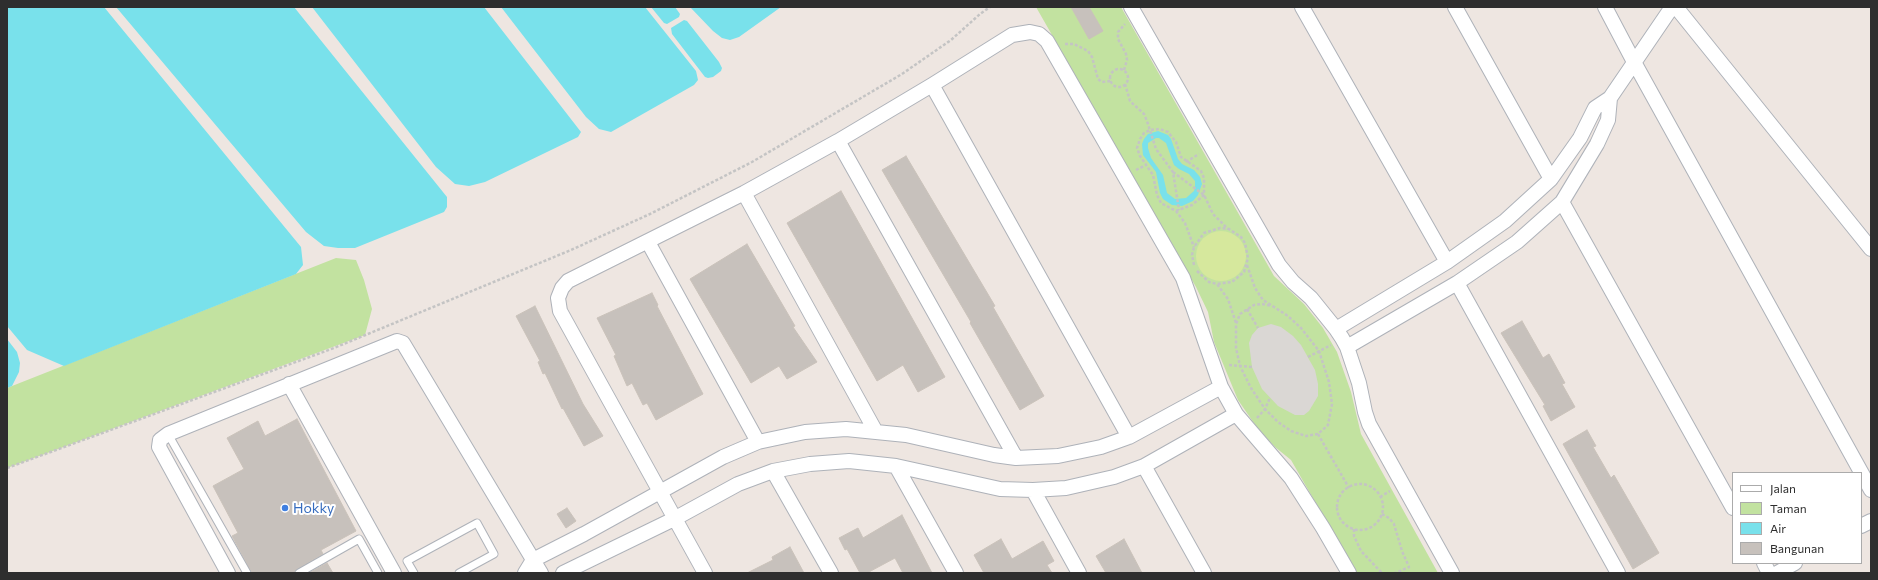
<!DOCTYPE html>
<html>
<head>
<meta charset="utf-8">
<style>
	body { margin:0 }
	#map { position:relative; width:1878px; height:580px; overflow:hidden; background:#eee6e1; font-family:Commissioner,sans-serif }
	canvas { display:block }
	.frame { position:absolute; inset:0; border:8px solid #2e2e2e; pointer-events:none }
	.legend { position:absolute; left:1732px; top:472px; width:130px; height:92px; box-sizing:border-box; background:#fff; border:1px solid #ababab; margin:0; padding:5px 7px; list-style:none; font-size:12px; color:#2e2e2e }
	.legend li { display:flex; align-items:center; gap:8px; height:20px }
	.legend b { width:20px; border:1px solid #ababab }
</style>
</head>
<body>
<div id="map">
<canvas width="1878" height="580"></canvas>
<div class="frame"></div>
<ul class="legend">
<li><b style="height:5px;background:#fff"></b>Jalan</li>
<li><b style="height:11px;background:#c2e2a0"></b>Taman</li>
<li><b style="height:11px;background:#79e1eb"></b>Air</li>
<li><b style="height:11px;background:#c7c1bc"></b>Bangunan</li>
</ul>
</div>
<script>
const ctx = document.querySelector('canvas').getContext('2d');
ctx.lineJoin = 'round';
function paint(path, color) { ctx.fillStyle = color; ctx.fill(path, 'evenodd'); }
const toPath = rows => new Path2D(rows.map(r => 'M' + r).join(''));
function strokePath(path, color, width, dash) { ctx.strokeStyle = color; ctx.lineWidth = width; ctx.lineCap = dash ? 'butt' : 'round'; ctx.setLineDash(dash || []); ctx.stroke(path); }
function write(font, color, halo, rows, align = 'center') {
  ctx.font = font + ' Commissioner,sans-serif'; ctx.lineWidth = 4; ctx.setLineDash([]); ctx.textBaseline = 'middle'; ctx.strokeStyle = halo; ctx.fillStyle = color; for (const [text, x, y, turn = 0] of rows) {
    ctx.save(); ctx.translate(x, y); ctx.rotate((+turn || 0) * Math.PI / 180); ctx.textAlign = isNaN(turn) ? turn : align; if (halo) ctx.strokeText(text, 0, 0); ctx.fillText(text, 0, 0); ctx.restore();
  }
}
paint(toPath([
	[1036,7,1121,7,1274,276,1304,304,1323,328,1337,352,1351,392,1361,434,1438,573,1356,573,1291,460,1275,447,1258,429,1238,400,1214,342,1208,312,1196,287],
	[336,258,356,260,364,280,372,309,365,335,7,468,7,388]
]), '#c2e2a0');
paint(toPath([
	'1196 256a25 25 0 1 1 50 0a25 25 0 1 1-50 0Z'
]), '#d6e89d');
paint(toPath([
	[1271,324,1281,327,1293,336,1301,345,1315,370,1318,384,1318,396,1309,411,1304,415,1295,415,1278,406,1262,389,1252,367,1249,343,1252,335,1258,328]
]), '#dad7d4');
paint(toPath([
	[7,7,104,7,301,247,303,265,296,274,64,366,27,350,7,326],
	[116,7,294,7,447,197,447,207,444,212,355,248,338,248,324,246,306,232],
	[312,7,484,7,581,132,578,137,485,182,469,186,455,184,436,167],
	[501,7,645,7,696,71,698,80,694,85,611,132,599,129,586,117],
	[651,7,675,7,680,14,679,17,667,24,664,23],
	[690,7,781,7,739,37,730,40,722,38,713,31],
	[684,20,687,21,719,62,722,68,721,71,713,77,708,78,705,77,672,34,671,28],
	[1158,131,1168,135,1171,139,1178,159,1182,164,1194,170,1200,177,1202,184,1198,195,1193,201,1182,206,1172,205,1163,199,1160,193,1156,172,1143,155,1142,144,1144,139,1148,134],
	[1156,138,1159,138,1166,143,1174,165,1179,169,1189,174,1195,181,1195,186,1194,191,1186,198,1175,199,1167,193,1163,175,1151,158,1148,148,1148,143],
	[7,339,17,352,20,363,19,372,12,386,7,388]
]), '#79e1eb');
const building = toPath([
	[1071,7,1089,7,1103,31,1089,39,1071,7],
	[906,156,995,306,993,307,1044,396,1020,410,970,323,971,322,882,170,906,156],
	[841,191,945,377,918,392,903,365,877,381,787,223,841,191],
	[747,244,795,326,793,327,817,362,787,379,779,366,751,383,690,279,747,244],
	[652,293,658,305,657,306,703,394,656,420,647,403,643,405,632,383,627,386,614,356,616,355,597,318,652,293],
	[535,306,583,404,603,436,584,446,563,408,562,409,545,373,543,374,538,362,540,361,516,316,535,306],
	[1522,321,1543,358,1549,354,1565,383,1562,384,1575,407,1551,421,1543,406,1545,405,1501,333,1522,321],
	[297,419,356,531,321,550,323,554,297,569,294,573,252,573,232,536,238,533,213,486,244,469,227,438,258,421,265,436,297,419],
	[1587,430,1596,446,1593,447,1611,478,1614,475,1659,553,1633,569,1563,444,1587,430],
	[567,508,576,521,566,528,557,514,567,508],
	[902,515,932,573,903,573,895,558,867,573,860,573,847,549,845,550,839,538,858,528,863,538,902,515],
	[1001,539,1012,559,1043,541,1054,561,1047,565,1052,573,984,573,974,555,1001,539],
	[1124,539,1142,573,1106,573,1096,556,1124,539],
	[790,547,804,573,747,573,773,560,772,557,790,547],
	[327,563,333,573,309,573,327,563]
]);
paint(building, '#c7c1bc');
strokePath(building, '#cac2ba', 1);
const service = toPath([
	[168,434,247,573],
	[299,573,359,539,378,573],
	[414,573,407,561,477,523,494,554,459,573]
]);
const minor = toPath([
	[1131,7,1279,265,1293,282,1311,298,1336,329,1342,338,1347,347,1359,383,1365,412,1369,424,1452,573],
	[1302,7,1447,262],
	[1455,7,1551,179],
	[1605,7,1634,62,1871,490],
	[1676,7,1871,249],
	[932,85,1129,437],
	[838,141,1016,458],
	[744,193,876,432],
	[1562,202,1733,508],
	[648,242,758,442],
	[1457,283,1618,573],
	[1336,329,1447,262,1505,221,1551,179,1580,138,1595,108,1610,98,1672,7],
	[1347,347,1457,283,1517,242,1562,202,1597,144,1608,120,1610,98],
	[289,384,394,573],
	[896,466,956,573],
	[1144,466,1204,573],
	[773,471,831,573],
	[1033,490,1079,573],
	[1861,526,1871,521],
	[1764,563,1769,573],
	[228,573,159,447,160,440,168,434,397,341,403,343,541,573],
	[525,573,533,560,584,534,723,457,758,442,805,432,846,429,906,435,994,455,1016,458,1058,456,1101,447,1129,437,1221,387],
	[563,573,674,519,738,484,773,471,810,464,849,461,896,466,1000,489,1033,490,1066,488,1114,477,1144,466,1236,414],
	[705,573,560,311,558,298,562,288,568,281,744,193,838,141,932,85,1012,35,1030,32,1039,34,1047,41,1183,278,1221,387,1236,414,1291,478,1323,528,1349,573],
	[1777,573,1795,563]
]);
strokePath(service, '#aeb2b9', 9);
strokePath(minor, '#aeb2b9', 16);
strokePath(toPath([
	[1065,44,1074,44,1088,51,1092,57,1098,79,1102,82,1111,81],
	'1110 78a9 9 0 1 1 18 0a9 9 0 1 1-18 0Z',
	[1124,70,1127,60,1126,54,1118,39,1118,32,1125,24],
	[1125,84,1130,101,1144,114,1147,121,1156,149,1173,172,1179,210],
	[1186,162,1199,154],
	[1136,170,1146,165],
	[1173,172,1204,195,1213,214,1228,229],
	[1176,211,1192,205,1204,195,1204,178,1201,171,1181,157,1176,142,1168,132,1160,129,1150,130,1144,133,1140,139,1137,148,1140,156,1153,175,1157,195,1161,203,1176,211,1185,223,1194,247],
	[1194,265,1192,255,1194,247,1204,233,1220,228,1229,229,1241,237,1245,243,1248,258,1244,272,1232,282,1217,284],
	[1247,265,1255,288,1263,300,1288,316,1301,328,1319,351,1329,382,1332,404,1328,425,1318,434,1306,436,1291,431,1278,422,1265,409,1251,388,1240,366,1236,348,1236,324,1240,314,1254,305,1262,304,1272,306],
	[1197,271,1209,282,1217,284,1228,299,1236,323],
	[1247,309,1258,328],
	[1308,357,1331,345],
	[1229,365,1252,367],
	[1257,418,1265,409,1270,398],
	[1318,434,1349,488],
	[7,468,334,348,571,250,650,214,752,162,902,74,951,40,980,14,990,7],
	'1337 507a23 23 0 1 1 46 0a23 23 0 1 1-46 0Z',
	[1380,497,1390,491],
	[1382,514,1389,518,1394,524,1402,551,1409,567,1395,573],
	[1354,529,1354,536,1361,551,1382,573]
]), '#c4c4c4', 2.5, [3, 2]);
strokePath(service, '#fff', 7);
strokePath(minor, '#fff', 14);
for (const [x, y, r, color] of [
	[285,508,4,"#3f7fe0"]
]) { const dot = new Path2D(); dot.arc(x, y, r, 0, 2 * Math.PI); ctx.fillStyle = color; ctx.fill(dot); strokePath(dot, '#fff', 1.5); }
write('14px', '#366cbe', '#fff', [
	["Hokky",293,508]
], 'left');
</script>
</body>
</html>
